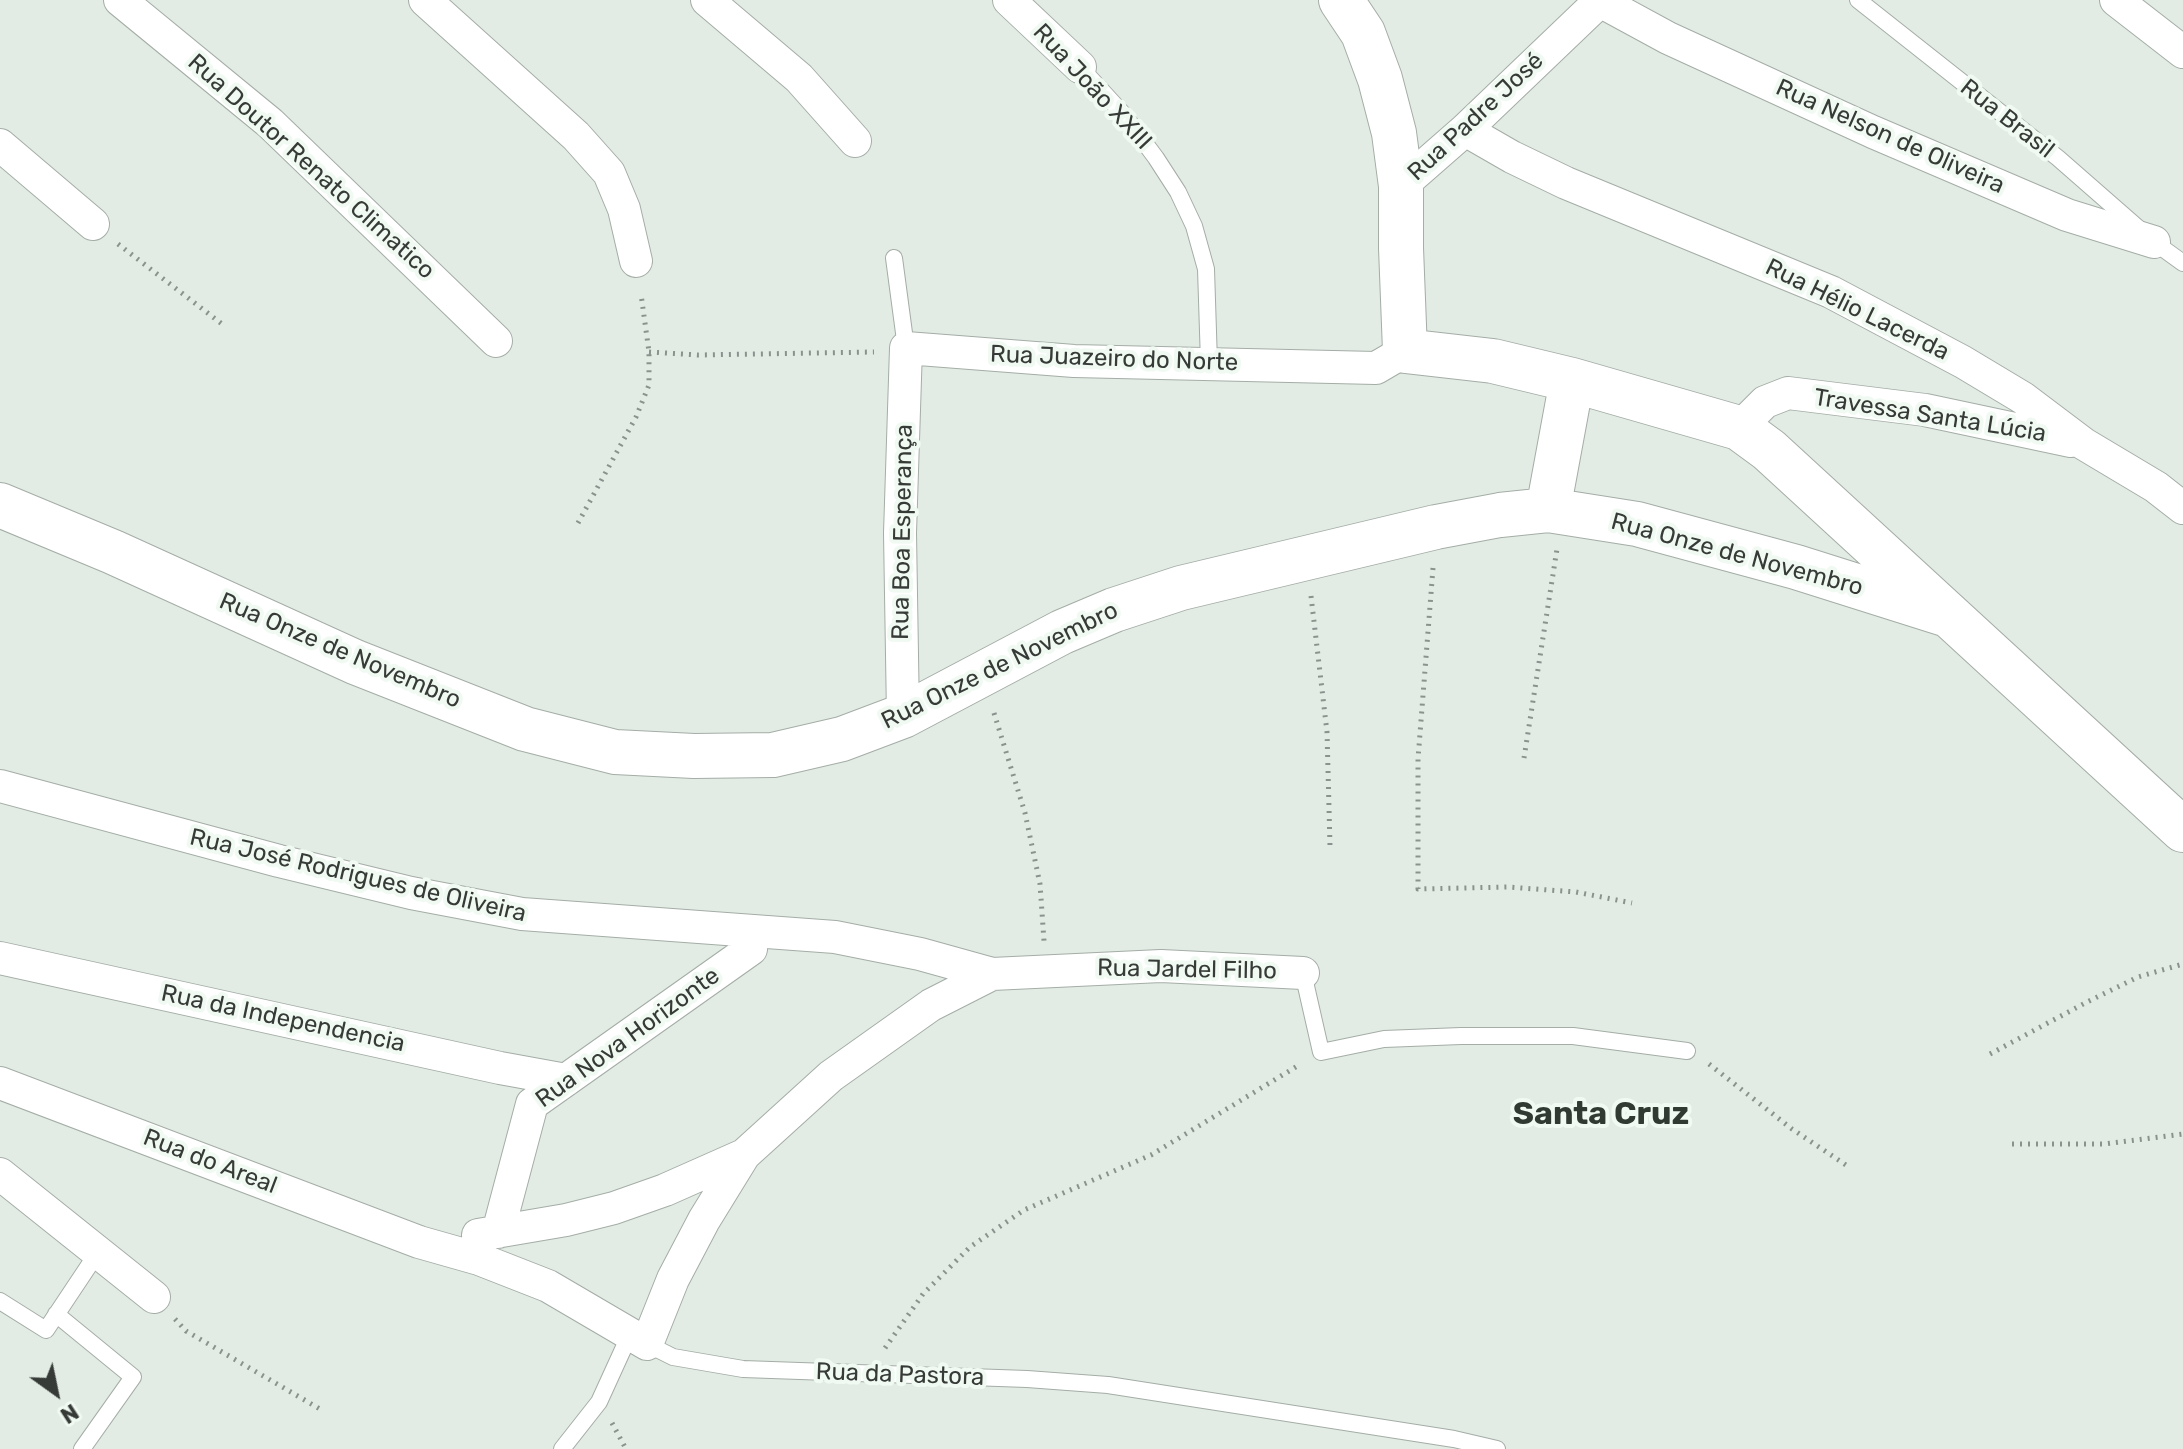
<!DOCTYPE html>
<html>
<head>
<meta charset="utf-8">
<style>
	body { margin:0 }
	#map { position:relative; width:2183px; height:1449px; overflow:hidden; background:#e2ece5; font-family:Rubik,sans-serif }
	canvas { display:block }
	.north { position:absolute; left:16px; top:1353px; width:80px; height:80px; -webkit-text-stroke:6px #f0faf2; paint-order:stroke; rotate:147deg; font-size:22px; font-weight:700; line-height:32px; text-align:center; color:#373b38 }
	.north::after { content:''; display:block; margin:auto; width:28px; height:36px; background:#373b38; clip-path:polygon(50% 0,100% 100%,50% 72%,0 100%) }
</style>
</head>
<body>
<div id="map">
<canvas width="2183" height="1449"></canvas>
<div class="north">N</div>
</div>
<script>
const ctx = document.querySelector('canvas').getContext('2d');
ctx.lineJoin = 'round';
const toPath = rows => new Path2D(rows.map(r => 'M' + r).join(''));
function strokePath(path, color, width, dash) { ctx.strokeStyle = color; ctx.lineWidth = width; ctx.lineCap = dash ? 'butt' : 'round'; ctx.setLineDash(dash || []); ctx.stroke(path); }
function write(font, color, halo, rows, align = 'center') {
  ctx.font = font + ' Rubik,sans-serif'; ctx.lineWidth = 8; ctx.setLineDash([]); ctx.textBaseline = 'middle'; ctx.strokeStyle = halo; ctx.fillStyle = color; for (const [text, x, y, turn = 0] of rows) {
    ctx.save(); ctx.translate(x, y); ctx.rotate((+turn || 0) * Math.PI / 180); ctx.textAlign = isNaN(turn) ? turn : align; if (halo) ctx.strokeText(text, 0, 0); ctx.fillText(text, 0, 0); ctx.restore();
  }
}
const lane = toPath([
	[1858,0,2058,158,2154,242,2183,263],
	[1080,67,1124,115,1156,158,1178,192,1194,226,1206,269,1209,363],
	[894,258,906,348],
	[1303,973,1321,1052,1384,1039,1461,1036,1573,1036,1687,1051],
	[0,1301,46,1330,98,1252],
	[56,1314,133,1377,82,1449],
	[647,1344,673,1357,743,1369,1027,1379,1108,1385,1454,1439,1497,1449],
	[562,1449,599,1402,630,1334]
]);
const street = toPath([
	[120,0,270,123,496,341],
	[425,0,576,136,609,173,624,209,636,261],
	[707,0,799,78,855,141],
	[1009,0,1080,67],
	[1598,0,1668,38,1873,132,2067,215,2154,242],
	[2116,0,2183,52],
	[1465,130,1512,157,1566,183,1831,292,1963,362,2023,398,2084,444,2156,487,2183,508],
	[0,145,93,224],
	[1401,186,1465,130,1601,0],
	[1739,428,1765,402,1788,393,1925,410,2071,441],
	[903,716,900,533,906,348,1074,361,1376,368,1405,351],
	[0,786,279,861,411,893,522,914,835,937,920,954,992,974,1161,966,1303,973],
	[0,958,500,1068,566,1080],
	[0,1083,419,1242,479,1259,548,1286,647,1344,673,1279,704,1220,744,1155,831,1076,931,1005,992,974],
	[0,1174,154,1297],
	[498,1232,532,1104,751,949],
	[478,1235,566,1220,614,1208,665,1190,744,1155]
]);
const secondary = toPath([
	[1341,0,1363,33,1380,79,1394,133,1401,186,1401,248,1405,351,1493,361,1572,380,1739,428,1769,450,2183,830],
	[0,505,113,552,355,662,525,729,615,752,694,756,773,755,842,739,903,716,1062,632,1114,610,1181,588,1436,527,1500,515,1548,510,1637,524,1796,567,1948,615],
	[1548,510,1572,380]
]);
strokePath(lane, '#a4ada6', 18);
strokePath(street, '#a4ada6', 34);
strokePath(secondary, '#a4ada6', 46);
strokePath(toPath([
	[118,244,222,324],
	[649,352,698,355,874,352],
	[578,523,636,417,649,385,649,352,641,294],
	[1433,568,1418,759,1418,889,1508,887,1576,892,1632,903],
	[1311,596,1327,732,1330,846],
	[994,713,1025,813,1040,884,1044,941],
	[1524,758,1557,549],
	[1990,1054,2087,1002,2138,977,2183,964],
	[1709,1064,1792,1129,1846,1165],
	[2012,1144,2104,1144,2183,1134],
	[175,1319,186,1331,320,1409],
	[885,1348,923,1294,970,1247,1024,1210,1151,1155,1299,1065],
	[612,1423,626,1449]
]), '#8b928d', 5, [2, 6]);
strokePath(lane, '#fff', 16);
strokePath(street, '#fff', 32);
strokePath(secondary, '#fff', 44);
write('24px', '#373b38', '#f0faf2', [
	["Rua João XXIII",1092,87,47],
	["Rua Padre José",1476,117,-43],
	["Rua Brasil",2007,119,38],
	["Rua Nelson de Oliveira",1890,137,24],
	["Rua Doutor Renato Climatico",311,167,42],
	["Rua Hélio Lacerda",1857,310,26],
	["Rua Juazeiro do Norte",1114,359,2],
	["Travessa Santa Lúcia",1930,416,9],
	["Rua Boa Esperança",903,532,-89],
	["Rua Onze de Novembro",1737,555,15],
	["Rua Onze de Novembro",340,651,23],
	["Rua Onze de Novembro",1000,666,-26],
	["Rua José Rodrigues de Oliveira",358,876,13],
	["Rua Jardel Filho",1187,970,1],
	["Rua da Independencia",283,1019,12],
	["Rua Nova Horizonte",628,1038,-36],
	["Rua do Areal",210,1162,21],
	["Rua da Pastora",900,1375,2]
]);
write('bold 32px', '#313933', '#f0faf2', [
	["Santa Cruz",1601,1115]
]);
</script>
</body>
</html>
